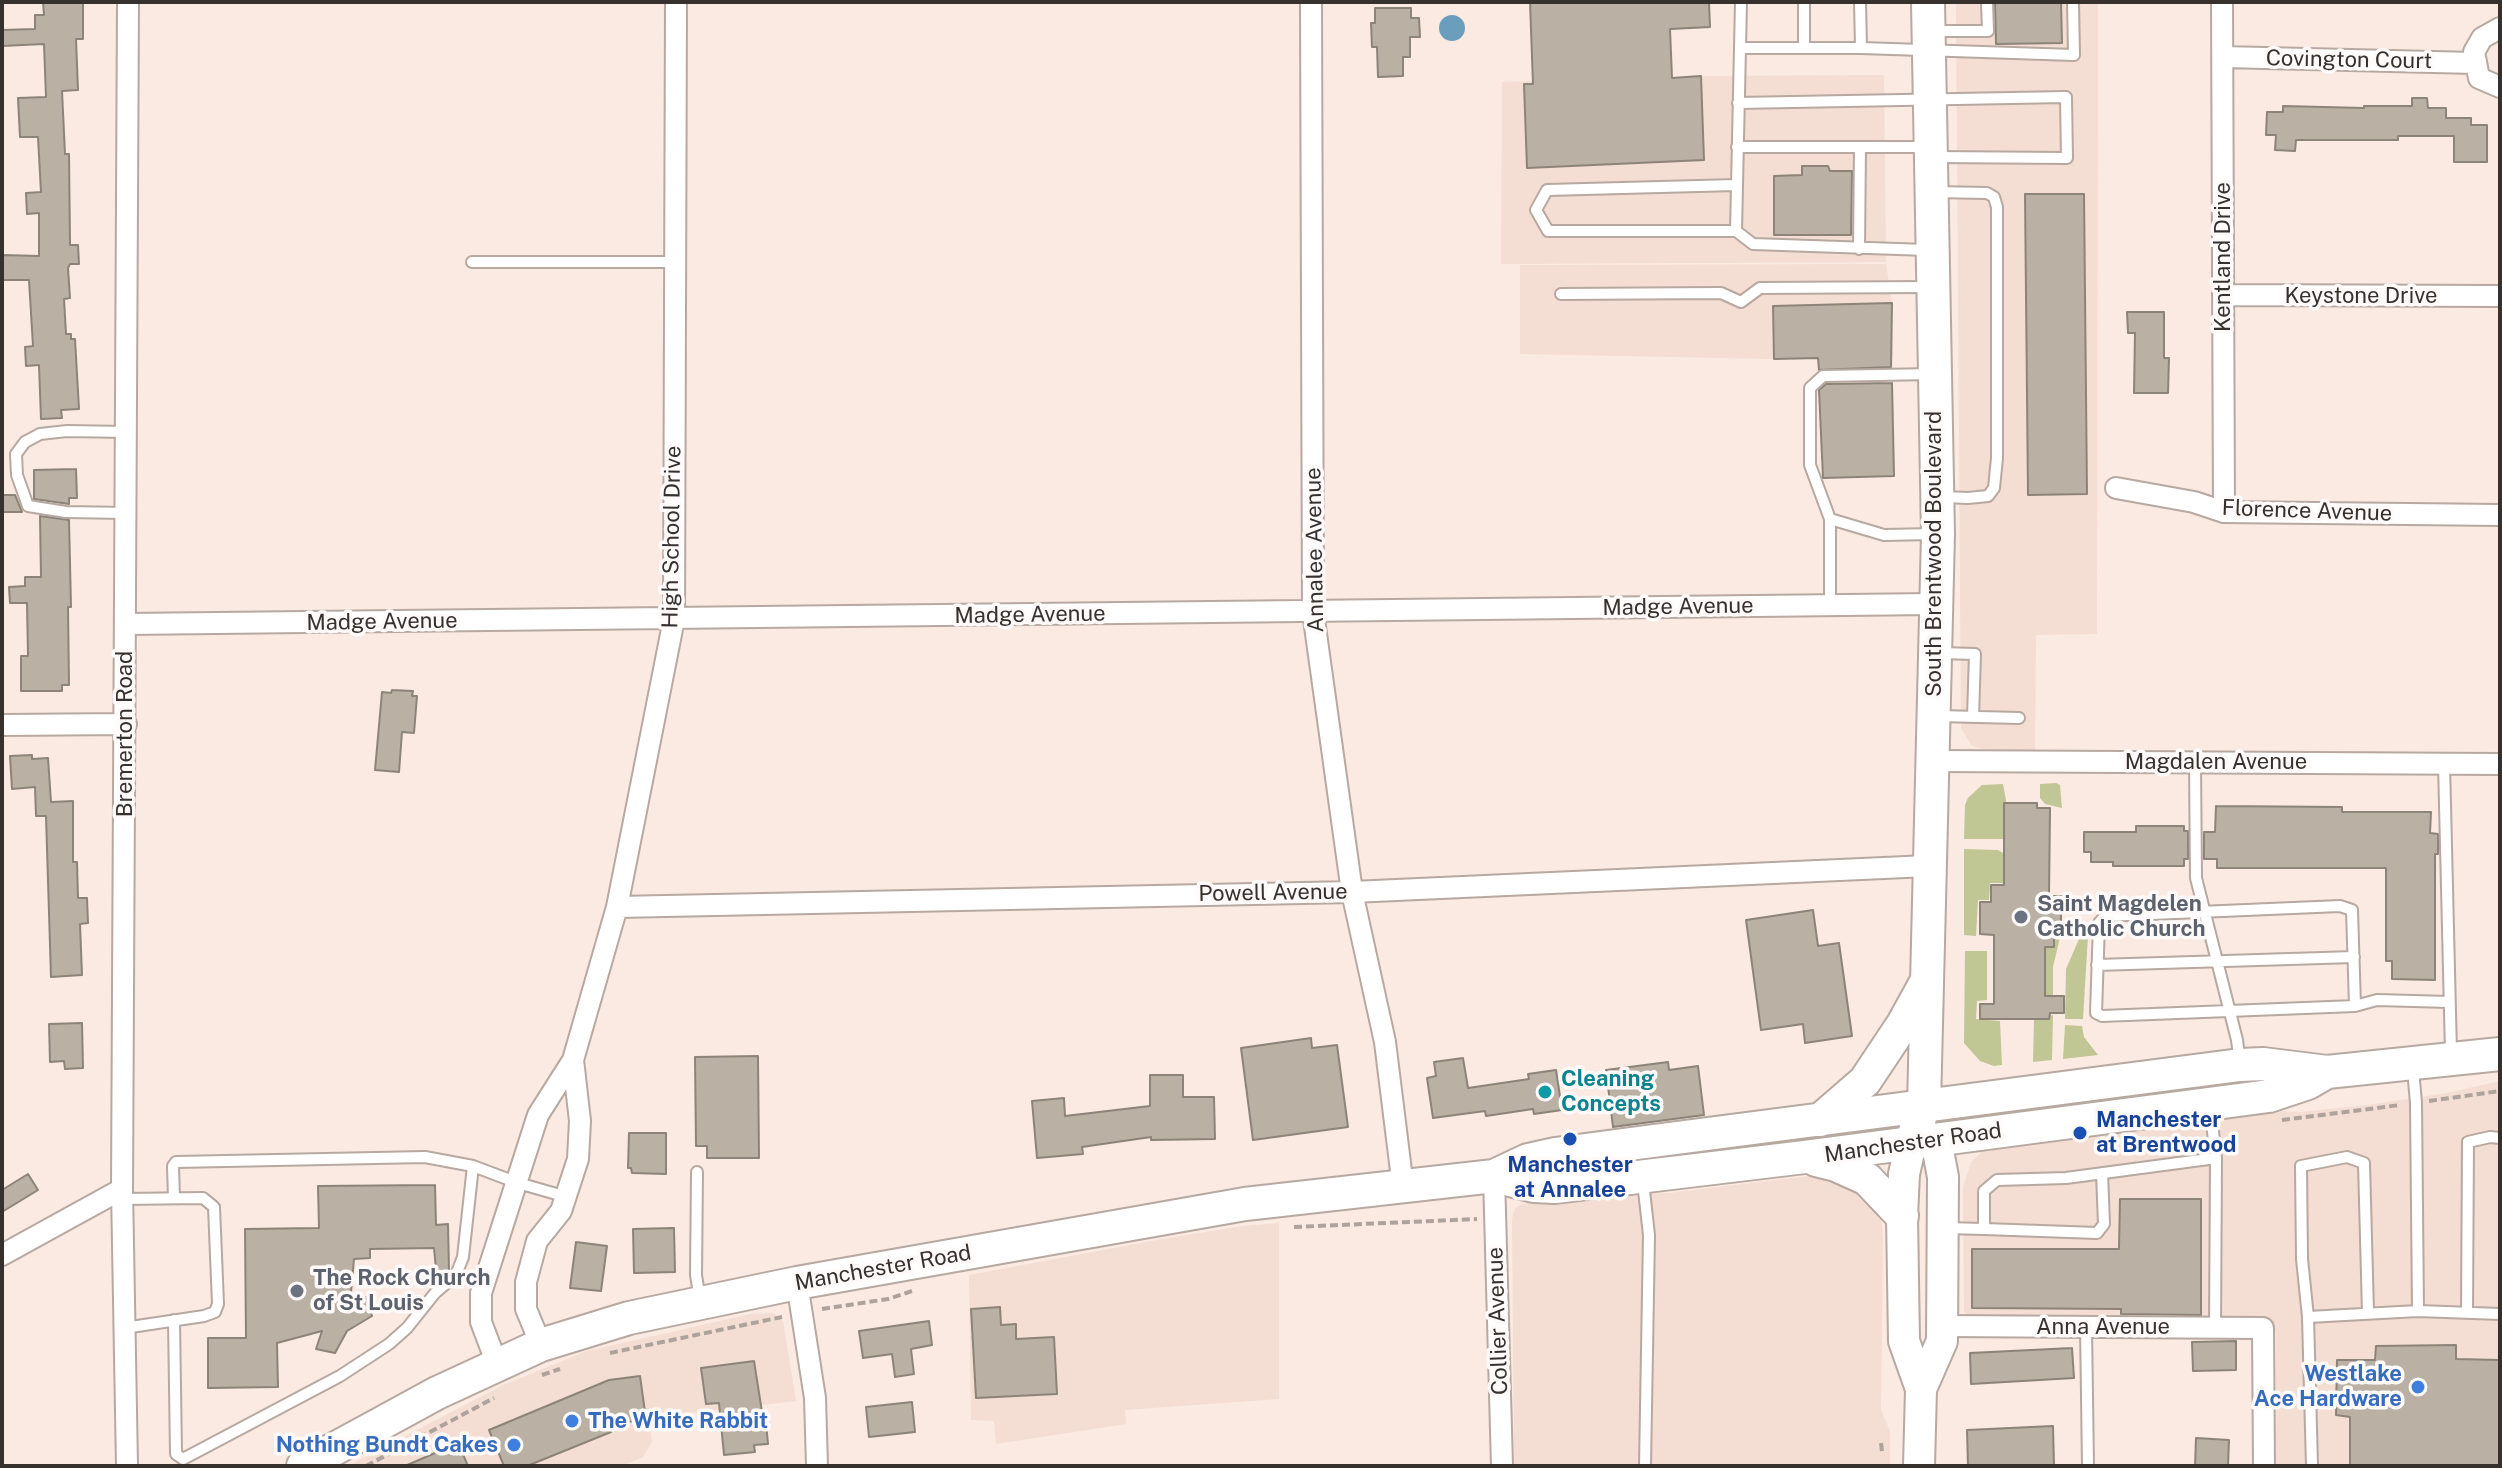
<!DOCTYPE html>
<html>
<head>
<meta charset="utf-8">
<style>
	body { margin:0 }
	#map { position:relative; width:2502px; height:1468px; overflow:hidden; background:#faeae2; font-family:"Public Sans",sans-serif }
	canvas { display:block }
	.frame { position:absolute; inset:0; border:4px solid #37312e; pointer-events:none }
</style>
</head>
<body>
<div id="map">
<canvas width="2502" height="1468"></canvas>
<div class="frame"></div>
</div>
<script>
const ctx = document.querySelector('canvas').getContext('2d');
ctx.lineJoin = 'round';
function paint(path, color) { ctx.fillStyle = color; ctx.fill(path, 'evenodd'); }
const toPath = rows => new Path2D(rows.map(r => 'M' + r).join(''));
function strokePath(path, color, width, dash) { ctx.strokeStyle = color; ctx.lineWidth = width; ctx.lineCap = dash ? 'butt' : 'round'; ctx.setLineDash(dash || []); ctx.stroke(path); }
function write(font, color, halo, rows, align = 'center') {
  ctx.font = font + ' "Public Sans",sans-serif'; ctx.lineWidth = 7; ctx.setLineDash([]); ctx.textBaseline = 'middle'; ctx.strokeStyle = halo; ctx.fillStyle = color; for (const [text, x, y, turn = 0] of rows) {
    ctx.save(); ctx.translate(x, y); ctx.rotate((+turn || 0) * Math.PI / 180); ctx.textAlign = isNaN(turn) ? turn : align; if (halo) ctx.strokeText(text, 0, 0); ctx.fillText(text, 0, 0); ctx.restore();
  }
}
paint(toPath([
	[1956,2,2098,2,2097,634,2036,635,2035,751,1982,749,1972,746,1961,728],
	[1884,75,1886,262,1501,264,1502,82,1702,76],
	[1886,264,1892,302,1893,356,1774,359,1520,354,1520,265],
	[2500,1081,2500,1466,2276,1466,2276,1332,2270,1322,1972,1318,1964,1312,1963,1188,1971,1162,1987,1146,2252,1110,2300,1112,2368,1105,2447,1093],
	[1825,1174,1858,1184,1880,1213,1883,1236,1881,1410,1890,1431,1890,1466,1514,1466,1512,1219,1515,1208,1522,1204,1618,1192,1669,1193],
	[1279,1223,1279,1399,1125,1410,1126,1424,996,1444,994,1421,971,1420,969,1275,1162,1239,1243,1226],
	[773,1313,783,1321,796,1401,649,1418,652,1442,643,1457,622,1466,348,1466,503,1385,587,1351,751,1314]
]), '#f4ddd2');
paint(toPath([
	[2056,783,2060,785,2062,808,2045,804,2040,798,2040,784],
	[2003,784,2006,800,2004,839,1964,839,1965,805,1968,798,1982,785],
	[1964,849,1998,850,2003,853,2003,883,1990,883,1989,900,1978,900,1976,936,1964,935],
	[2054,933,2061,933,2053,967,2053,996,2045,996,2045,947],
	[2088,936,2083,1019,2065,1019,2066,969,2079,939],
	[1965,951,1987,951,1987,1000,1977,1001,1976,1019,2000,1021,2002,1065,1994,1066,1980,1061,1964,1043],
	[2053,1015,2052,1060,2033,1062,2034,1019],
	[2065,1025,2082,1026,2084,1037,2098,1055,2063,1059]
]), '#c1c794');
paint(toPath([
	'1439 28a13 13 0 1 1 26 0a13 13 0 1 1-26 0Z'
]), '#6b9ebd');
const building = toPath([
	[43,2,83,2,83,39,76,39,78,90,62,91,65,154,69,154,70,245,78,245,79,264,70,264,68,268,70,298,64,299,66,334,71,334,71,339,75,339,79,409,61,410,62,418,41,419,39,365,26,366,25,347,33,346,29,280,2,280,2,255,39,256,39,213,27,214,26,193,41,192,38,137,20,137,18,98,46,97,44,44,2,46,2,30,35,29,35,15,44,15,43,2],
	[1530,2,1709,2,1710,27,1670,29,1672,78,1701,76,1704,160,1527,168,1524,84,1533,84,1530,2],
	[1995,2,2061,2,2062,43,1996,44,1995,2],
	[1375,8,1411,8,1411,18,1419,18,1420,37,1410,37,1410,57,1403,57,1403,76,1378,77,1377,47,1372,47,1371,23,1375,23,1375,8],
	[2412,98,2427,98,2428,108,2446,108,2446,118,2471,118,2471,125,2487,125,2487,162,2454,162,2454,136,2398,136,2398,140,2296,140,2295,151,2275,150,2276,135,2266,135,2267,112,2283,112,2283,106,2364,108,2364,106,2412,106,2412,98],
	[1802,166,1828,166,1830,171,1852,171,1851,235,1774,235,1774,176,1802,175,1802,166],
	[2025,194,2084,194,2087,494,2028,495,2025,194],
	[1892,303,1891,367,1819,370,1818,358,1774,359,1773,306,1892,303],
	[2127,312,2164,312,2164,358,2169,358,2168,393,2134,393,2135,333,2128,333,2127,312],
	[1892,383,1894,476,1823,478,1819,390,1826,384,1892,383],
	[76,469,77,498,69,498,69,504,34,499,34,470,76,469],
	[2,495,15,495,22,512,2,512,2,495],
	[40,516,69,520,71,607,68,607,69,685,62,685,62,691,21,691,21,656,28,656,27,603,10,603,9,587,25,586,25,577,41,577,40,516],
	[392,690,413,691,412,696,417,696,414,733,402,732,399,772,375,770,382,692,391,693,392,690],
	[32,755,32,759,48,758,51,802,73,801,73,862,77,862,78,898,87,898,88,923,80,924,82,975,51,977,46,816,36,816,35,787,12,789,10,756,32,755],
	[2004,803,2037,803,2037,808,2050,808,2049,896,2061,896,2061,933,2054,933,2054,947,2045,947,2045,996,2064,996,2064,1013,2050,1013,2049,1019,1980,1019,1980,1004,1994,1004,1994,935,1980,934,1980,902,1991,902,1991,885,2004,885,2004,803],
	[2216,806,2342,807,2342,812,2431,812,2430,833,2438,834,2438,854,2435,854,2435,980,2392,979,2392,961,2386,961,2386,868,2217,868,2217,859,2204,859,2204,832,2215,832,2216,806],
	[2136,826,2184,826,2184,831,2188,831,2188,859,2184,859,2184,866,2113,866,2113,862,2091,862,2091,852,2084,852,2084,832,2136,832,2136,826],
	[1813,910,1818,946,1839,943,1852,1036,1805,1043,1803,1024,1761,1030,1746,920,1813,910],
	[82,1023,83,1068,65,1069,64,1061,50,1062,49,1024,82,1023],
	[1311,1038,1312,1048,1337,1045,1348,1127,1253,1140,1241,1048,1311,1038],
	[758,1056,759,1158,707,1158,707,1146,696,1146,695,1057,758,1056],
	[1463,1058,1468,1088,1529,1079,1528,1074,1556,1070,1562,1110,1534,1114,1533,1109,1486,1116,1485,1111,1433,1118,1427,1078,1436,1076,1434,1062,1463,1058],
	[1668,1062,1669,1070,1698,1066,1704,1115,1613,1127,1606,1070,1668,1062],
	[1150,1075,1183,1075,1183,1097,1214,1097,1215,1139,1151,1140,1151,1137,1082,1147,1083,1154,1037,1158,1032,1101,1064,1098,1065,1116,1150,1106,1150,1075],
	[629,1133,666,1133,666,1174,632,1173,631,1168,628,1168,629,1133],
	[28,1174,38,1190,2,1212,2,1190,28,1174],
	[435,1185,436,1225,448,1224,449,1270,437,1280,434,1248,370,1249,370,1258,354,1259,350,1304,366,1297,372,1316,347,1331,335,1353,316,1349,322,1331,277,1343,278,1387,208,1388,208,1338,246,1338,245,1229,319,1228,318,1186,435,1185],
	[2120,1199,2201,1199,2201,1315,2121,1314,2121,1309,1972,1308,1972,1249,2119,1249,2120,1199],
	[674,1228,675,1272,634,1273,633,1229,674,1228],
	[576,1242,607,1246,601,1291,570,1288,576,1242],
	[1000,1307,1001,1325,1016,1324,1016,1339,1054,1337,1057,1394,976,1398,971,1309,1000,1307],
	[929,1321,932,1345,911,1349,914,1374,895,1377,892,1354,863,1358,859,1331,929,1321],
	[2236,1341,2236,1370,2193,1371,2192,1342,2236,1341],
	[2456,1345,2456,1359,2500,1360,2500,1466,2350,1466,2350,1417,2336,1415,2337,1360,2375,1360,2376,1346,2456,1345],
	[2072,1348,2074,1378,1971,1384,1970,1353,2072,1348],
	[754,1361,762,1412,765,1412,768,1444,754,1445,755,1452,724,1455,719,1403,706,1404,701,1368,754,1361],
	[640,1376,646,1419,609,1425,611,1432,527,1466,504,1466,489,1430,609,1380,640,1376],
	[912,1402,915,1432,869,1437,866,1407,912,1402],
	[2053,1426,2054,1466,1968,1466,1967,1430,2053,1426],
	[2196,1438,2229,1440,2228,1466,2195,1466,2196,1438],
	[458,1443,468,1466,405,1466,458,1443]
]);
paint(building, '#bab1a4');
strokePath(building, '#8c8478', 2);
const lane = toPath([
	[1804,2,1804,48],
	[1860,2,1861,48,2074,55,2073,2],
	[1931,31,1988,31,1987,2],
	[1741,48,1861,48],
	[1738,103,2066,97,2067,158,1934,157],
	[1737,147,1925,147],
	[1736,185,1547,190,1536,210,1548,231,1736,231,1753,244,1927,250],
	[1934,192,1987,193,1994,197,1997,207,1997,458,1994,488,1988,496,1968,498,1943,497],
	[1736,231,1741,2],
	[1859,249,1860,147],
	[472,262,675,262],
	[1561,294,1721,293,1741,302,1760,288,1928,287],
	[126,513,66,512,28,506,17,475,16,454,25,442,40,434,67,431,127,432],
	[1830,519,1884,535,1933,534],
	[1830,605,1830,519,1810,465,1810,388,1823,376,1933,374],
	[1940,653,1975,654,1973,717],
	[1939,716,2019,718],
	[2195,762,2196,878,2237,1040,2240,1063],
	[2444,763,2451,1053],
	[2097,965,2354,957],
	[2355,1006,2352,910,2340,906,2105,916,2099,923,2096,1013,2102,1016,2355,1006,2377,1000,2449,1002],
	[2210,1106,2216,1158,2215,1328],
	[697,1172,696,1275,700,1300],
	[1643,1182,1649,1235,1645,1466],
	[174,1198,173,1166,176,1162,425,1157,473,1166,518,1183,567,1197],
	[122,1199,203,1198,214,1207,218,1304,215,1312,204,1316,124,1328],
	[1945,1228,1984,1229,1984,1191,1997,1180,2066,1178,2216,1158],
	[1984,1229,2097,1233,2104,1224,2102,1173],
	[2418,1311,2500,1314],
	[2467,1312,2468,1142,2490,1137,2500,1138],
	[2308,1317,2302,1259,2301,1166,2347,1157,2364,1163,2368,1313],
	[174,1320,176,1454,183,1459,340,1376,389,1344,407,1328,435,1293,456,1275,463,1257,473,1166],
	[2086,1327,2088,1466],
	[2312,1466,2308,1317,2418,1311,2416,1103,2413,1069]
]);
const street = toPath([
	[1311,2,1313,612,1352,892,1385,1042,1403,1187],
	[2222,2,2224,512],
	[2500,28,2482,38,2474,52,2479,78,2500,87],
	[2223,57,2475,63],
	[2223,295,2500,296],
	[2116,488,2194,502,2224,512,2500,515],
	[126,624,1935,604],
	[2,725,126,724],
	[1933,761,2500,764],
	[617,907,1352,892,1928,866],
	[1494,1176,1502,1466],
	[2,1255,122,1189],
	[797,1283,815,1398,817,1466],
	[1942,1326,2263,1328,2264,1466],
	[541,1345,526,1309,526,1282,537,1241,561,1211,578,1159,580,1121,573,1060],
	[497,1364,481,1322,481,1293,538,1115,573,1060,617,907,674,619,676,2],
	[127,1466,122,1189,128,2]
]);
const secondary = toPath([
	[1911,1143,1904,1174,1902,1216,1904,1341,1921,1389,1919,1466],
	[1921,1389,1942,1341,1943,1177,1936,1140]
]);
const primary = toPath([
	[1820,1120,1865,1081,1903,1024,1925,984],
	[1911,1143,1924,1106,1938,534,1928,2],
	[1816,1160,1836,1165,1867,1179,1902,1216],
	[1494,1176,1534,1186,1555,1187,1805,1157,2269,1096,2308,1083,2327,1072],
	[303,1466,437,1393,541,1345,629,1318,797,1283,1245,1204,1494,1176,1528,1160,1555,1154,1638,1143,2240,1065,2263,1064,2327,1072,2500,1054]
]);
strokePath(lane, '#b7a8a0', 14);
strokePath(street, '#b7a8a0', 24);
strokePath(secondary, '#b7a8a0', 34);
strokePath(primary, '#b7a8a0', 36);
strokePath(toPath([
	[2429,1101,2500,1091],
	[2282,1120,2400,1105],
	[1294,1227,1477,1219],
	[822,1309,888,1299,915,1290],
	[610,1353,782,1317],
	[542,1375,560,1369],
	[1881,1443,1882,1451],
	[366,1466,494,1398]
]), '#aea29c', 4, [8, 4]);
strokePath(lane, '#fff', 10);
strokePath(street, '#fff', 20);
strokePath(secondary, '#fff', 30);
strokePath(primary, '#fff', 32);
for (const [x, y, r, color] of [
	[2021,917,8,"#6b7280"],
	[1545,1092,8,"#0f9aa8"],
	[2080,1133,8,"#1a4fb4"],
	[1570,1139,8,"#1a4fb4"],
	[297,1291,8,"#6b7280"],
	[2418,1387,8,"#3f7fe0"],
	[572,1421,8,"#3f7fe0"],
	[514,1445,8,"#3f7fe0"]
]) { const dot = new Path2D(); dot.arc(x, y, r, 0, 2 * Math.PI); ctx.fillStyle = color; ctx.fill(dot); strokePath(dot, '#fefaf9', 3); }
write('22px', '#37312e', '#fefaf9', [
	["Covington Court",2349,60,1],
	["Kentland Drive",2223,257,-90],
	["Keystone Drive",2361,296],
	["Florence Avenue",2307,511,2],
	["High School Drive",672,537,-89],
	["Annalee Avenue",1315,550,-91],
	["South Brentwood Boulevard",1934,554,-90],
	["Madge Avenue",1678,607,-1],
	["Madge Avenue",1030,615,-1],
	["Madge Avenue",382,622,-1],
	["Bremerton Road",125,734,-90],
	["Magdalen Avenue",2216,762],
	["Powell Avenue",1273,893,-1],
	["Manchester Road",1913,1143,-8],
	["Manchester Road",883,1268,-10],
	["Collier Avenue",1498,1321,-92],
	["Anna Avenue",2103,1327]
]);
write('bold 22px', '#5b616d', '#fefaf9', [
	["Saint Magdelen",2037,904],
	["Catholic Church",2037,929],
	["The Rock Church",313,1278],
	["of St Louis",313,1303]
], 'left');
write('bold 22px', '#0d838f', '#fefaf9', [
	["Cleaning",1561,1079],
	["Concepts",1561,1104]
], 'left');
write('bold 22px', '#164399', '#fefaf9', [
	["Manchester",2096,1120],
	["at Brentwood",2096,1145],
	["Manchester",1570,1165,"center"],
	["at Annalee",1570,1190,"center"]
], 'left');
write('bold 22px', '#366cbe', '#fefaf9', [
	["Westlake",2402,1374],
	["Ace Hardware",2402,1399],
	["The White Rabbit",588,1421,"left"],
	["Nothing Bundt Cakes",498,1445]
], 'right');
</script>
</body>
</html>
